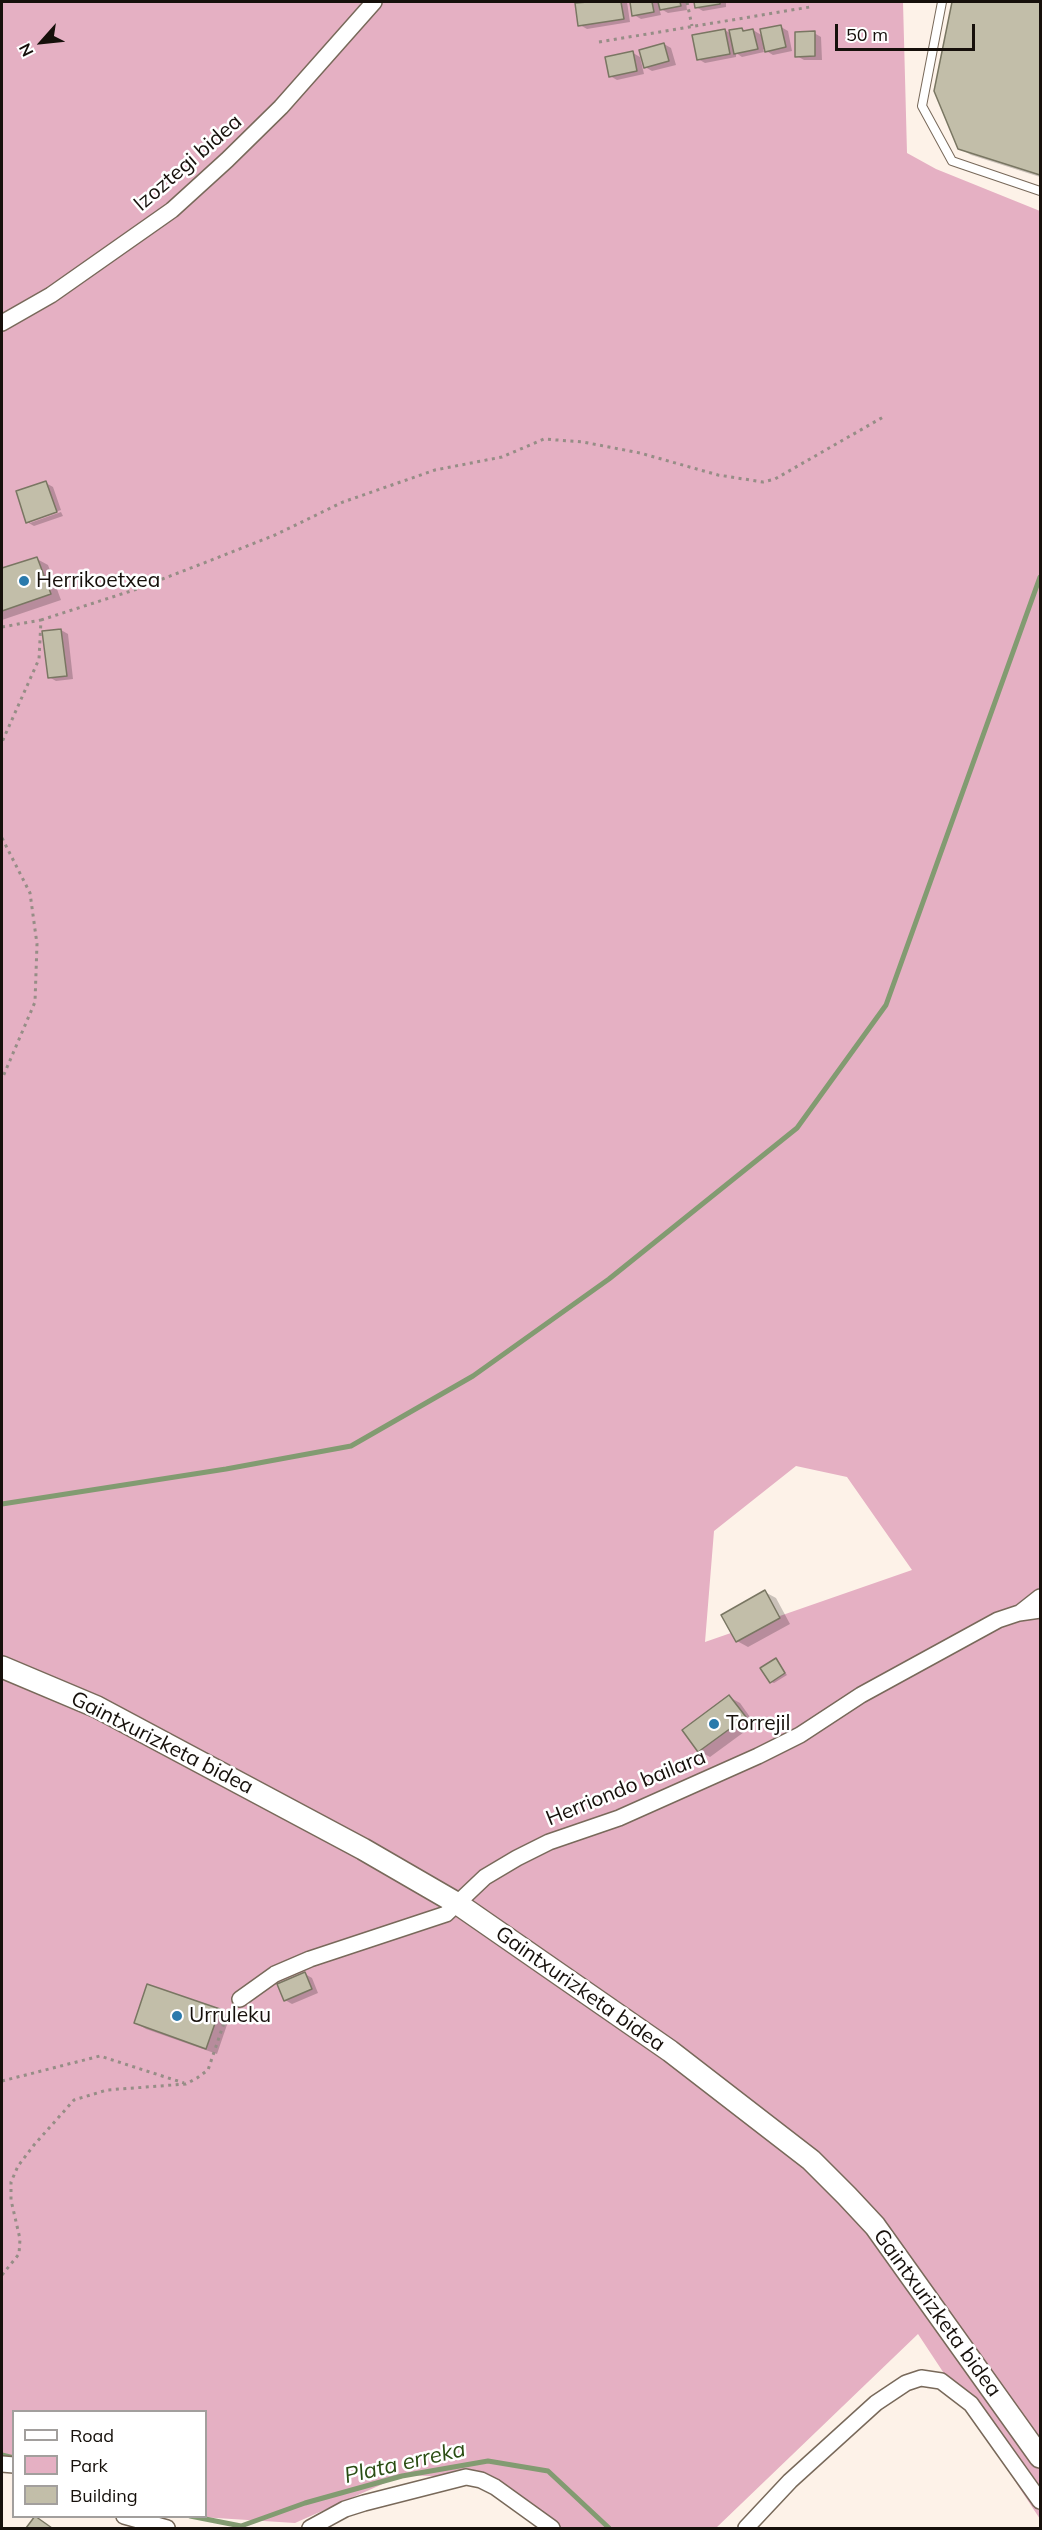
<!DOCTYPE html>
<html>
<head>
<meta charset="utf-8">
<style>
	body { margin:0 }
	#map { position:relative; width:1042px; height:2530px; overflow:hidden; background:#fdf2e8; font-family:Mulish,sans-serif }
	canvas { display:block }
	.frame { position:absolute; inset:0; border:3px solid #16100b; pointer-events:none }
	.legend { position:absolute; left:12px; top:2410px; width:195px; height:108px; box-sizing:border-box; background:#fff; border:2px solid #a29f9d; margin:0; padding:8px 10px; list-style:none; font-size:18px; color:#16100b }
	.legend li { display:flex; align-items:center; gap:12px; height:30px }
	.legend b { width:30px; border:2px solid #a29f9d }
	.north { position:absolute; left:12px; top:12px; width:60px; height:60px; -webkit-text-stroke:4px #fff; paint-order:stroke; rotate:243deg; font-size:16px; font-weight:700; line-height:24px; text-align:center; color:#16100b }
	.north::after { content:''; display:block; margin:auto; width:21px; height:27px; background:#16100b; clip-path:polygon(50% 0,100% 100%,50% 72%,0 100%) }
	.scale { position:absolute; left:835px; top:24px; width:140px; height:27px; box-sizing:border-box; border:3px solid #16100b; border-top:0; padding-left:8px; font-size:18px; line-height:21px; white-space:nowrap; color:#16100b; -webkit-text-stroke:4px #fff; paint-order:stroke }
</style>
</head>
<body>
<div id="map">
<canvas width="1042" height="2530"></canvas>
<div class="frame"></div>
<ul class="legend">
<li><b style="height:8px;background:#fff"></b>Road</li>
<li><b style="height:16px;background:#e5b0c3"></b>Park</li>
<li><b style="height:16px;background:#c2bea9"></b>Building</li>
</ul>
<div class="north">N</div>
<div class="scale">50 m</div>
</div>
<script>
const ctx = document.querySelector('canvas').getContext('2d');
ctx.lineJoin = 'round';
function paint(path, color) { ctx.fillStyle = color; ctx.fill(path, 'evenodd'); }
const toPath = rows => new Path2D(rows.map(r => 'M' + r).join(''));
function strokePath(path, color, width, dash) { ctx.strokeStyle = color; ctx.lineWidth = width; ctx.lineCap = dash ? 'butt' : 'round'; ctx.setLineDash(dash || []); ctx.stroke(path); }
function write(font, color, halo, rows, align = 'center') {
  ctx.font = font + ' Mulish,sans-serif'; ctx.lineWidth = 5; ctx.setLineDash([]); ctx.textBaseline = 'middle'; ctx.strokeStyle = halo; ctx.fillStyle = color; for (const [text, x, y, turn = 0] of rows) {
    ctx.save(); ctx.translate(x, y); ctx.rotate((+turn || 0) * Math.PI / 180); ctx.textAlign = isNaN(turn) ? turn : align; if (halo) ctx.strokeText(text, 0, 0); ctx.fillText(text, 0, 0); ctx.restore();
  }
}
paint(toPath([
	[2,2,903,2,907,153,936,169,1040,211,1040,2519,918,2334,716,2528,551,2528,481,2478,403,2475,295,2523,200,2517,206,2516,206,2412,14,2412,13,2466,2,2462],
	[796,1466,847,1477,912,1570,705,1642,714,1531]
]), '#e5b0c3');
paint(toPath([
	[598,2,627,2,630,22,587,29,580,25,576,5],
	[631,2,686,2,687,10,668,13,659,8,661,15,641,19,634,15],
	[695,2,726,2,726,7,703,11,696,7],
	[953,2,1040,2,1040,177,971,155,959,148,936,91],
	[781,27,788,31,792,51,773,55,763,49,764,52,742,57,736,53,736,57,705,63,698,59,725,30,731,34,742,29,746,31,753,30,763,36],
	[814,33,821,37,822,60,804,60,797,56],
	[664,44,671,48,676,65,652,71,645,67],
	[633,53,640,57,644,74,617,80,610,76],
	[46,483,53,487,61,510,30,520,30,523,61,512,63,516,34,526,27,522],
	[37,559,48,565,61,600,2,620,2,570],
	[61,630,68,634,73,679,56,681,49,677],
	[765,1592,776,1598,790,1624,748,1647,737,1641],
	[776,1660,787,1675,774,1683,771,1682],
	[729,1697,740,1703,755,1724,710,1757,699,1751,684,1730],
	[305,1974,312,1978,318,1993,292,2004,285,2000],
	[219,2010,230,2016,217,2054,146,2029,136,2023]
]), '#0003');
strokePath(toPath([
	[2,1504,226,1469,351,1446,473,1376,609,1279,797,1128,886,1005,1040,577],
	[2,2455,14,2458],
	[190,2516,241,2526,305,2503,402,2476,488,2461,548,2471,609,2528]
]), '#829b71', 5);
const building = toPath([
	[588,2,621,2,624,19,578,26,575,3,588,2],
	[630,2,652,2,654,12,632,16,630,2],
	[658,2,680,2,681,6,660,10,658,2],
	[694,2,720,2,720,4,695,8,694,2],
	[952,2,1040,2,1040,175,958,149,934,91,952,2],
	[781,25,786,47,765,52,760,29,781,25],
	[742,28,743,31,753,29,758,49,734,54,729,30,742,28],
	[725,29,730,54,697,60,692,35,725,29],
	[815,31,815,56,795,57,795,32,815,31],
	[664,43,669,61,644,68,639,50,664,43],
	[633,51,637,71,609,77,605,57,633,51],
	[46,481,57,512,26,523,16,491,46,481],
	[37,557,51,594,2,611,2,568,37,557],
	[61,629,67,676,48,678,42,631,61,629],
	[765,1590,780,1618,736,1642,721,1615,765,1590],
	[776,1658,785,1673,770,1683,760,1668,776,1658],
	[729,1695,746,1717,698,1752,682,1730,729,1695],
	[305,1972,312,1989,284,2001,277,1984,305,1972],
	[147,1984,220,2009,206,2049,134,2023,147,1984],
	[35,2516,52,2528,26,2528,35,2516]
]);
paint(building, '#c2bea9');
strokePath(building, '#797662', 1.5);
const service = toPath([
	[942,2,922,106,952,161,1040,191]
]);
const minor = toPath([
	[2,323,51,295,172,210,227,160,281,107,374,2],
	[1021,1612,1040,1597],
	[240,1999,275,1974,310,1959,446,1914,485,1877,517,1858,549,1842,619,1818,758,1756,800,1735,861,1695,998,1620,1019,1613,1040,1610],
	[2,2464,14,2465],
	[124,2516,167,2528],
	[310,2528,345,2509,364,2503,466,2477,481,2480,495,2487,552,2528],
	[746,2528,790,2481,876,2403,906,2383,921,2378,941,2381,971,2404,1040,2501]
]);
const secondary = toPath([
	[2,1667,97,1707,363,1849,458,1904,670,2051,811,2160,847,2196,875,2226,1040,2457]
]);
strokePath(service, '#78695a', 10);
strokePath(minor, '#78695a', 18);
strokePath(secondary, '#78695a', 24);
strokePath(toPath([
	[687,2,692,26],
	[599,42,810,7],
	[41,620,134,590,209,561,275,535,343,502,435,470,502,457,544,439,583,442,640,453,718,475,763,482,775,479,885,416],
	[2,627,41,620,39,659,2,742],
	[2,838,30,893,37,944,35,1002,2,1079],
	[2,2081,100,2056,184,2083],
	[2,2275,19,2254,20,2239,11,2200,11,2182,18,2166,34,2145,74,2100,107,2090,186,2084,197,2078,208,2070,228,2011]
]), '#968d86', 3, [3, 4.5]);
strokePath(service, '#fff', 8);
strokePath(minor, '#fff', 15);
strokePath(secondary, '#fff', 21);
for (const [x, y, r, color] of [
	[24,581,6,"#2a7aac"],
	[714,1724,6,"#2a7aac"],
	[177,2016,6,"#2a7aac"]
]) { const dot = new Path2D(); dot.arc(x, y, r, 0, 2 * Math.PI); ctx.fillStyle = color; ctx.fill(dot); strokePath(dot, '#fff', 2); }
write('21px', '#16100b', '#fff', [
	["Izoztegi bidea",188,163,-41],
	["Gaintxurizketa bidea",162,1743,27],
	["Herriondo bailara",626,1788,-22],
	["Gaintxurizketa bidea",580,1989,35],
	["Gaintxurizketa bidea",937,2313,54]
]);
write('21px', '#16100b', '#fff', [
	["Herrikoetxea",36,581],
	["Torrejil",726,1724],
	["Urruleku",189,2016]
], 'left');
write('italic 22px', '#2a4d13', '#fff', [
	["Plata erreka",405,2463,-13]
]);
</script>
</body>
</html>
